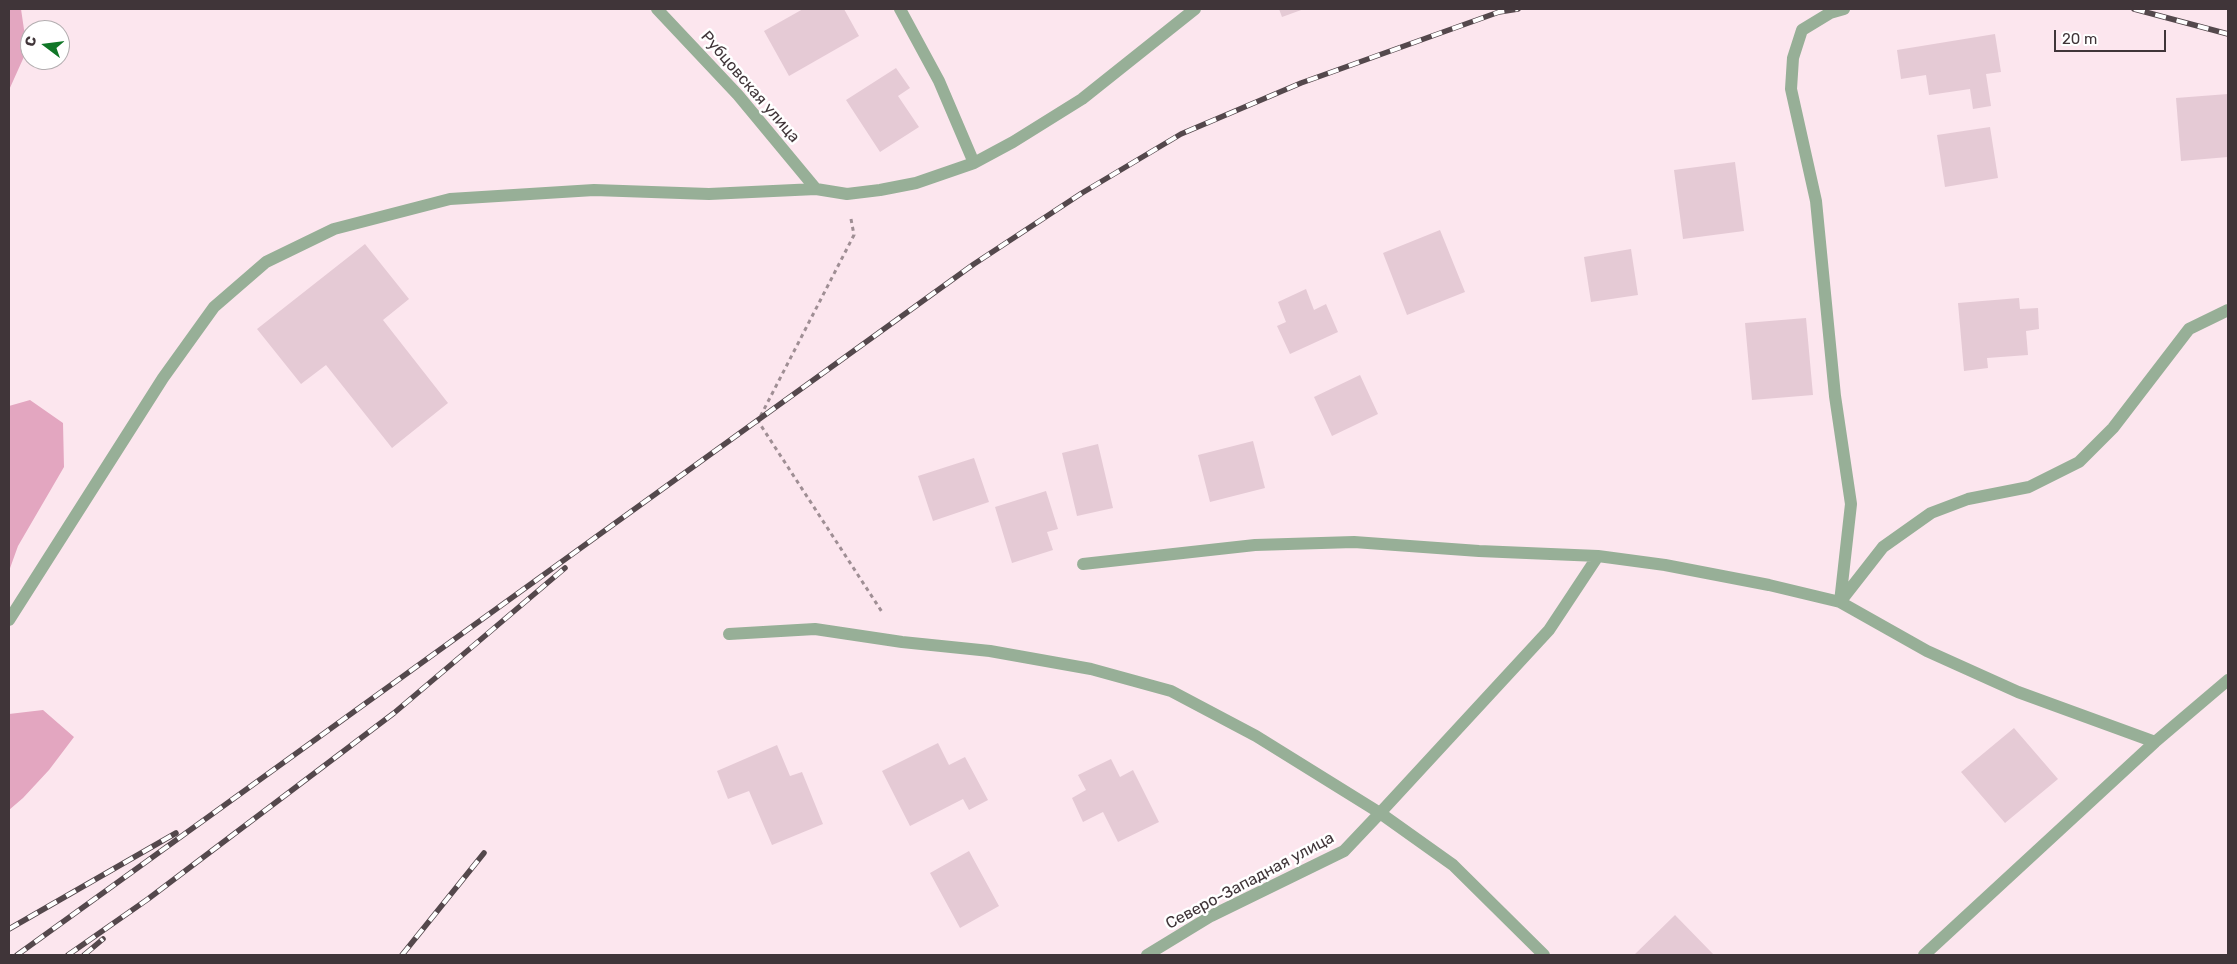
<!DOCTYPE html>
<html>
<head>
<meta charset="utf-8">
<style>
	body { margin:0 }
	#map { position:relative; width:2237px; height:964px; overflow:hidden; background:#fce6ee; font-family:Rubik,sans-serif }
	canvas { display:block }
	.frame { position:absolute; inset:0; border:10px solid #403539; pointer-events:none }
	.north { position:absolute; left:20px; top:20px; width:50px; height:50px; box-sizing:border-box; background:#fff; border:1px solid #b3aeb0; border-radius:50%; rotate:285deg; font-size:14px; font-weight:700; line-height:20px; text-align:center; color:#403539 }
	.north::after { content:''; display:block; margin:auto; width:18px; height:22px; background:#107627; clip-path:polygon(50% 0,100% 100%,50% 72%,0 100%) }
	.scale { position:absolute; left:2054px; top:30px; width:112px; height:22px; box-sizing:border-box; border:2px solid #403539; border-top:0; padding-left:6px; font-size:15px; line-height:18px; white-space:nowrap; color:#403539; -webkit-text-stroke:4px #fff; paint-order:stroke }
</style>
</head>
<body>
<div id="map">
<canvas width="2237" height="964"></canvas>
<div class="frame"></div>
<div class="north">С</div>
<div class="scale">20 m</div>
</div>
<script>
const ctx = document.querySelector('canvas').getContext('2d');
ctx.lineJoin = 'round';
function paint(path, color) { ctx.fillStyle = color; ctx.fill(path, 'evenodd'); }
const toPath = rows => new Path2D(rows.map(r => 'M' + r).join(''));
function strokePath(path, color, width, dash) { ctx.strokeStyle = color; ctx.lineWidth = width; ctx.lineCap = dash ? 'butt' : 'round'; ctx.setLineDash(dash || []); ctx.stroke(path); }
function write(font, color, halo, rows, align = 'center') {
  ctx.font = font + ' Rubik,sans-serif'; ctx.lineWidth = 5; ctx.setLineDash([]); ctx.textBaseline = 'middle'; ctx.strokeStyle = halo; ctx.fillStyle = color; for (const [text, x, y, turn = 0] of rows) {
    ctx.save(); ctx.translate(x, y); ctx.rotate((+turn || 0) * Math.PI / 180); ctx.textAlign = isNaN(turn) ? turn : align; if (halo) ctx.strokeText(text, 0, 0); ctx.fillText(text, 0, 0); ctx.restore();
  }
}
paint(toPath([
	[9,9,21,9,27,50,9,90],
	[30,400,63,423,64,467,18,546,9,571,9,406],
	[43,710,74,737,49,770,23,798,9,810,9,714]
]), '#e3a6c0');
paint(toPath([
	[803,9,844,9,859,36,789,76,764,31],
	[1279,9,1304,9,1282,17],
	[1995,34,2001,72,1986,74,1991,106,1973,109,1970,89,1929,95,1926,75,1901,79,1897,50],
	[896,68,910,88,898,96,919,127,880,152,846,100],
	[2228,94,2228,157,2181,161,2176,98],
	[1990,127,1998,178,1945,187,1937,135],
	[1735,162,1744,231,1683,239,1674,170],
	[1440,230,1465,292,1407,315,1383,253],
	[365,244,409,299,383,320,448,403,392,448,326,365,301,384,257,329],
	[1631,249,1638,295,1591,302,1584,257],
	[1306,289,1314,310,1326,304,1338,332,1290,354,1277,326,1286,322,1278,302],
	[2019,298,2020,309,2038,308,2039,329,2026,331,2028,355,1987,358,1988,368,1964,371,1958,303],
	[1806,318,1813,395,1752,400,1745,323],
	[1360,375,1378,414,1332,436,1314,397],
	[1253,441,1265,488,1210,502,1198,455],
	[1098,444,1113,508,1077,516,1062,453],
	[974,458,989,502,933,521,918,476],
	[1046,491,1058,529,1047,532,1053,550,1012,563,995,507],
	[2014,728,2058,779,2005,823,1961,772],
	[938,743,949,765,965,757,988,800,969,810,963,799,910,826,882,771],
	[777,745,790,776,802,772,823,824,772,845,749,791,728,799,717,771],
	[1111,759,1120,777,1133,770,1159,822,1118,842,1103,812,1083,822,1072,798,1086,790,1078,775],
	[969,851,999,906,960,928,930,873],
	[1675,915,1714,955,1634,955]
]), '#e5cad5');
strokePath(toPath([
	[851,219,854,235,758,421,882,612]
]), '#9f8e94', 3, [4, 4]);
strokePath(toPath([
	[657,9,738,95,816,189],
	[900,9,939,81,974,163],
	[1083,564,1255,545,1354,542,1479,551,1598,556,1665,565,1769,585,1840,602,1927,651,2018,692,2155,742],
	[1840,602,1851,504,1835,396,1816,201,1791,89,1793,58,1802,30,1830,13,1844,9],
	[1840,602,1883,547,1931,513,1968,499,2029,487,2079,462,2113,428,2189,329,2228,310],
	[9,620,163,378,214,307,266,262,334,229,450,199,594,190,709,194,816,189,847,194,880,190,916,183,974,163,1013,142,1082,99,1195,9],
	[729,634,815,629,902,642,990,651,1091,669,1171,691,1256,736,1380,813,1549,630,1598,556],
	[1147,955,1211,916,1344,851,1380,813,1453,865,1544,955],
	[1924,955,2155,742,2228,680]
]), '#97af97', 12);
const rail = toPath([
	[2134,9,2228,34],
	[9,929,176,833],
	[17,955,974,264,1082,193,1181,134,1301,83,1499,12,1518,9],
	[68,955,148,899,394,713,565,568],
	[84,955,103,939],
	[402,955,484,853]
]);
strokePath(rail, '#54484c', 5.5);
strokePath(rail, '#fff', 4, [11]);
write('16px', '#403539', '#fff', [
	["Рубцовская улица",750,87,49],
	["Северо-Западная улица",1250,881,-28]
]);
</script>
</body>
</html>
